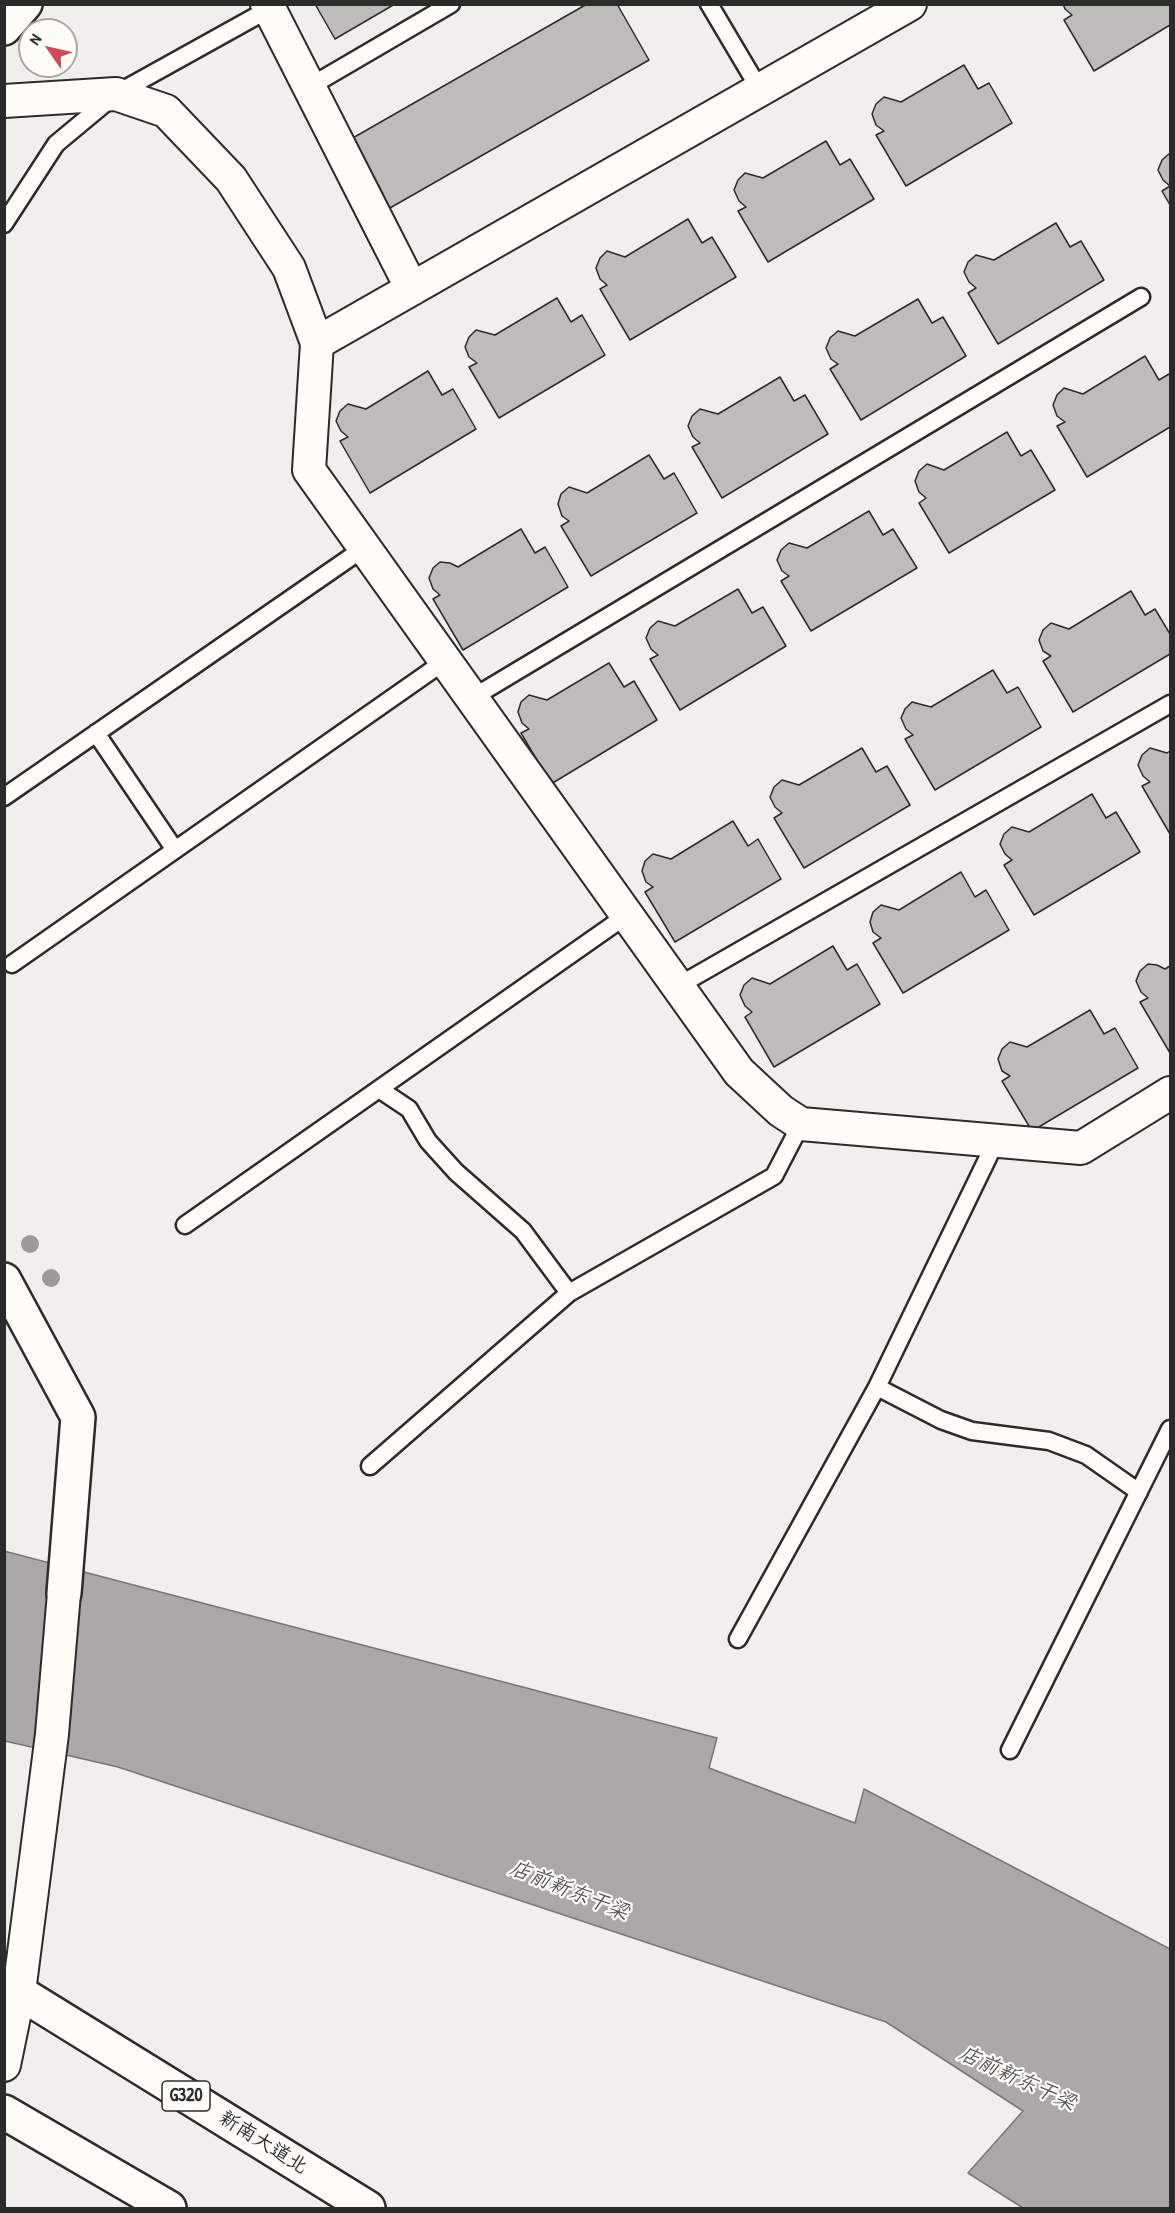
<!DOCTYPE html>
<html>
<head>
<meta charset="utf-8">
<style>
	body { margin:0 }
	#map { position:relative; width:1175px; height:2213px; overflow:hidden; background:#f0efeb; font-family:"Patrick Hand",sans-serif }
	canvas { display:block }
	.frame { position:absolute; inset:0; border:6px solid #2b2b2b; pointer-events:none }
	.north { position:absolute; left:18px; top:18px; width:60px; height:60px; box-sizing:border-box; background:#fdfcf7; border:2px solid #a9a8a5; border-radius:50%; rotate:304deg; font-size:16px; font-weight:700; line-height:24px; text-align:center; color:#2b2b2b }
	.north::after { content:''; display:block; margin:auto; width:21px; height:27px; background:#d1495b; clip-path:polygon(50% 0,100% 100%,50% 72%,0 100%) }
</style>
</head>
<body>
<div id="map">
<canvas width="1175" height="2213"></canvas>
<div class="frame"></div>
<div class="north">N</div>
</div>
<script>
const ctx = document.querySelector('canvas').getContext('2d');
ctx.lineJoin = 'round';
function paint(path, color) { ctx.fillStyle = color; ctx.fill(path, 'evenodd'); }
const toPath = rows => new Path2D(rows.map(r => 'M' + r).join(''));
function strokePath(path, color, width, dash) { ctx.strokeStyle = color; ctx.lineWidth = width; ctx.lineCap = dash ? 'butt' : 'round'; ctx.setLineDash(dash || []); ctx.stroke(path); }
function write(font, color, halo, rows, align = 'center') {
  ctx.font = font + ' "Patrick Hand","LXGW WenKai TC",sans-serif'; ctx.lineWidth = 4.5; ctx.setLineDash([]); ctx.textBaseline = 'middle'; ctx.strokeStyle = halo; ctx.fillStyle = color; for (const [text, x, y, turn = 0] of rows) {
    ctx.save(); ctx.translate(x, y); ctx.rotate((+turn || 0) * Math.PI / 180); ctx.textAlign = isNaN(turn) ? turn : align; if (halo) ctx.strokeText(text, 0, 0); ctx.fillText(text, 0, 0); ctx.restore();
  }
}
const water = toPath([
	[4,1551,717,1738,709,1768,855,1823,864,1789,1170,1949,1170,2208,1023,2208,968,2173,1023,2111,886,2022,118,1767,5,1741,4,1551]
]);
paint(water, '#aaa9a7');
strokePath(water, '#777775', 1.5);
const building = toPath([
	[315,4,395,4,335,39,315,4],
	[587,4,617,4,649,60,390,208,351,139,587,4],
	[1063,4,1170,4,1170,25,1094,71,1064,20,1072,15,1065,9,1063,4],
	[964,65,978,89,989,83,1012,123,906,186,876,135,884,131,876,125,872,114,876,104,884,97,901,102,964,65],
	[826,141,840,165,850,159,874,199,768,262,738,211,746,207,739,201,734,190,738,180,745,173,763,178,826,141],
	[1170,153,1170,205,1162,191,1170,186,1163,180,1158,170,1162,160,1170,153],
	[688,219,702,243,712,237,736,277,630,340,600,289,607,285,600,279,596,268,600,258,607,251,625,257,688,219],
	[1056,223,1070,247,1081,241,1104,280,998,344,968,293,976,288,969,282,964,272,968,262,976,255,994,260,1056,223],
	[557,298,571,322,582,315,605,355,499,418,469,367,477,363,469,357,465,347,469,337,476,330,495,335,557,298],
	[918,299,932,323,943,317,966,356,861,420,830,369,838,364,831,359,826,348,830,338,838,331,855,336,918,299],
	[1145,356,1159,380,1169,374,1170,376,1170,427,1087,477,1057,426,1065,422,1057,416,1053,405,1057,395,1064,388,1083,394,1145,356],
	[428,371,442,395,453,389,476,429,370,493,340,441,348,437,341,431,336,421,340,411,348,404,366,409,428,371],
	[780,377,794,401,805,395,828,434,722,498,692,447,700,443,693,437,688,426,692,416,700,409,718,414,780,377],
	[1007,432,1021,456,1031,450,1055,490,949,553,919,503,926,498,919,492,915,481,919,471,927,464,944,470,1007,432],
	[649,455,664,479,674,473,697,513,591,576,561,526,569,521,562,516,558,504,561,494,569,487,587,493,649,455],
	[869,511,883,535,893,529,917,568,811,631,781,581,789,576,782,571,777,560,781,550,789,543,807,548,869,511],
	[521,529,535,553,545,547,568,587,463,650,433,599,440,595,433,589,429,578,433,568,440,562,450,563,458,567,521,529],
	[738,589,752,613,763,607,786,646,680,710,650,659,658,655,651,649,646,638,650,628,658,621,675,626,738,589],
	[1131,591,1145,615,1155,609,1170,634,1170,654,1073,712,1043,661,1051,656,1043,651,1039,640,1043,630,1051,623,1069,629,1131,591],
	[609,663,624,687,634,681,657,720,551,784,521,733,529,729,522,723,518,712,521,702,529,695,547,700,609,663],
	[993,670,1007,693,1018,687,1041,727,935,790,905,739,913,735,906,729,901,718,905,709,912,702,931,707,993,670],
	[862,748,876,772,887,766,910,805,804,868,774,818,782,813,775,807,770,797,774,787,782,780,799,785,862,748],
	[1150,748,1167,753,1170,751,1170,834,1142,786,1150,782,1143,776,1138,765,1142,755,1150,748],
	[1092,794,1106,818,1116,812,1140,852,1034,915,1004,865,1012,860,1005,854,1000,844,1004,834,1012,827,1029,832,1092,794],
	[733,821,748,846,758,839,781,879,675,942,645,892,653,887,646,882,642,871,645,861,653,854,671,859,733,821],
	[961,872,975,897,986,890,1009,930,903,993,873,943,881,938,873,932,870,922,873,912,881,905,899,910,961,872],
	[833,946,847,970,857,964,880,1004,774,1067,745,1017,752,1012,745,1006,740,995,744,985,752,978,770,984,833,946],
	[1148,964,1157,965,1165,969,1170,966,1170,1053,1140,1002,1148,998,1141,992,1136,981,1140,971,1148,964],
	[1090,1010,1104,1034,1115,1028,1138,1068,1032,1131,1002,1081,1010,1076,1002,1071,998,1059,1002,1049,1010,1042,1027,1047,1090,1010]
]);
paint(building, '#bdbcb8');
strokePath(building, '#2b2b2b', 1.5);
const service = toPath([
	[709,4,760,90],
	[309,87,451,4],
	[4,224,56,144,116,94,269,9],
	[472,698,1141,297],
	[96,733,175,850],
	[4,797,364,548],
	[12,964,445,661],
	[678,986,1170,704],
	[379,1089,409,1109,428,1141,456,1172,523,1231,569,1293],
	[185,1225,627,915],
	[877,1387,941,1420,972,1431,1049,1441,1086,1455,1139,1492],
	[370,1466,569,1293,774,1176,801,1124],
	[738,1639,877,1387,996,1141],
	[1010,1750,1170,1429]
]);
const minor = toPath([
	[267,4,412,289],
	[910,4,317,343,309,470,739,1072,781,1111,801,1124,1081,1148,1170,1093],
	[4,101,116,94,166,111,231,179,289,268,317,343],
	[4,2065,19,1992,52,1734,64,1593]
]);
const tertiary = toPath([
	[4,28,25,4],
	[4,1280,78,1417,64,1593]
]);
const trunk = toPath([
	[4,1983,368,2208],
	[4,2112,169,2208]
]);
strokePath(service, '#2b2b2b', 21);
strokePath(minor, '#2b2b2b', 36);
strokePath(tertiary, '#2b2b2b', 38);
strokePath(trunk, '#2b2b2b', 38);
strokePath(service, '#fdfcf7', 16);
strokePath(minor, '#fdfcf7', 32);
strokePath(tertiary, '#fdfcf7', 33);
strokePath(trunk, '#fdfcf7', 33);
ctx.fillStyle = '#9b9a98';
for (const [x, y] of [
	[30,1244],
	[51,1278]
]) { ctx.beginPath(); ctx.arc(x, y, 9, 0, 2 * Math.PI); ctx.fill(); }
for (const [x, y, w] of [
	[186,2096,48]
]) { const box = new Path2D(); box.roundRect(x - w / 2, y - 15, w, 30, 4.5); ctx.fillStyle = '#fdfcf7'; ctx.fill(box); strokePath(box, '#2b2b2b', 1.5); }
write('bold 18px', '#2b2b2b', null, [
	["G320",186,2096]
]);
write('20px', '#2b2b2b', '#fdfcf7', [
	["新南大道北",263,2143,32]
]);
write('italic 21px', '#575756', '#fdfcf7', [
	["店前新东干梁",569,1891,22],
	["店前新东干梁",1017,2079,25]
]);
</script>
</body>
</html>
